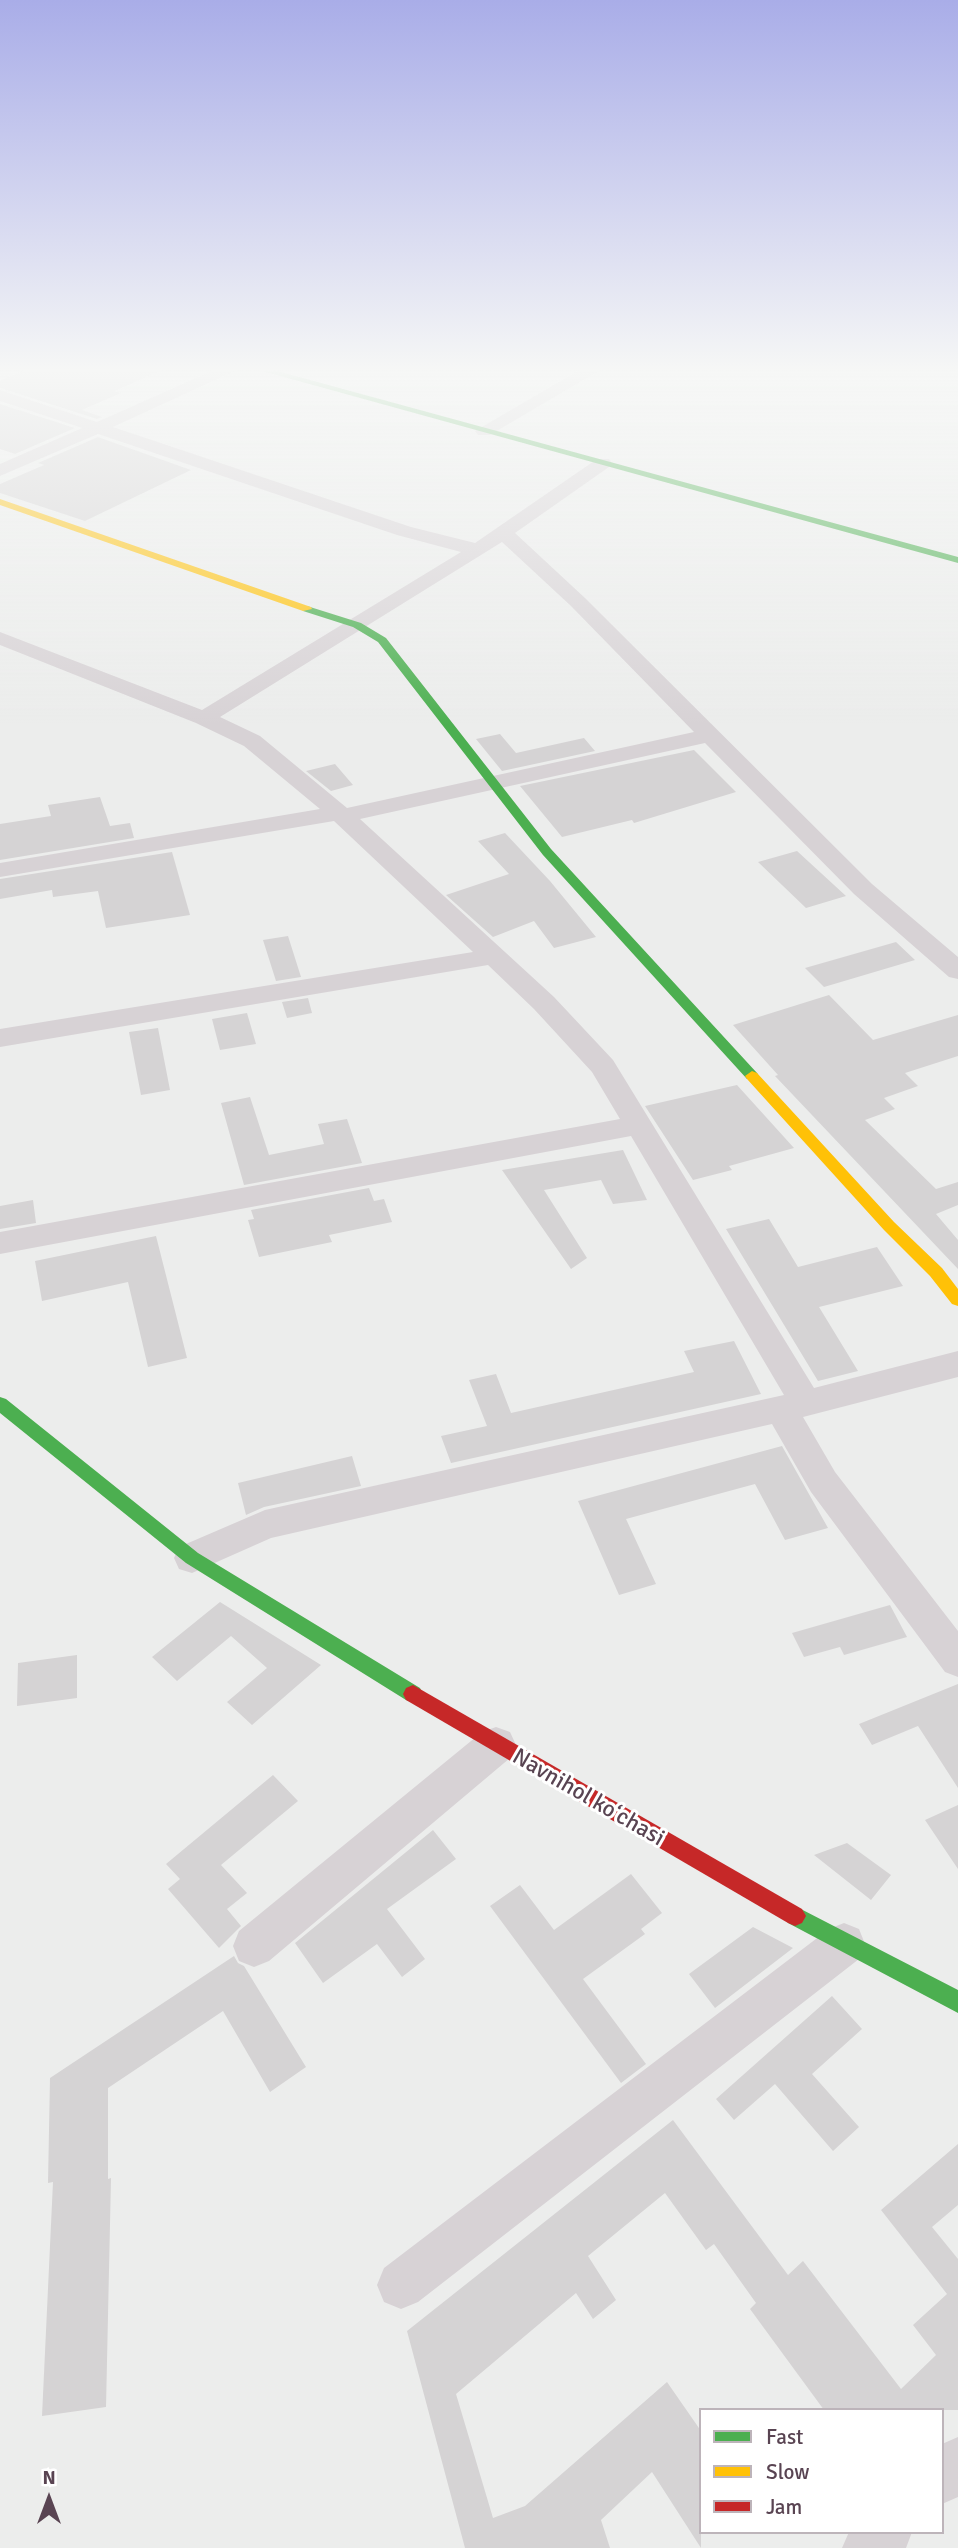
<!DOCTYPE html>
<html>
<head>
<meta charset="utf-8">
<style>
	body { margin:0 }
	#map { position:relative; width:958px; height:2548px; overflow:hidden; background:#ecedec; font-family:Signika,sans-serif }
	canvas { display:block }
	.legend { position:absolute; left:699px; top:2408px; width:245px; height:126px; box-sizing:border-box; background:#fff; border:2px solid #bdb4ba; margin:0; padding:9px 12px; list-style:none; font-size:21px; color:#594452 }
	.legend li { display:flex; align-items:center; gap:14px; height:35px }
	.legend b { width:35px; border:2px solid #bdb4ba }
	.north { position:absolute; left:14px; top:2464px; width:70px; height:70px; -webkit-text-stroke:5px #fff; paint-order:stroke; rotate:0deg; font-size:19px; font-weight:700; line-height:28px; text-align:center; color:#594452 }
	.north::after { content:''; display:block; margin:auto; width:24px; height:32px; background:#594452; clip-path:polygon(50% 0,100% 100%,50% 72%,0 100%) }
</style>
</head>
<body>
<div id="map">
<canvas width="958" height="2548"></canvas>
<ul class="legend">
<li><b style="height:9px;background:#4caf50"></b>Fast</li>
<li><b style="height:9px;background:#ffc107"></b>Slow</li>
<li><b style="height:9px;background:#c62828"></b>Jam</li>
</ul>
<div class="north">N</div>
</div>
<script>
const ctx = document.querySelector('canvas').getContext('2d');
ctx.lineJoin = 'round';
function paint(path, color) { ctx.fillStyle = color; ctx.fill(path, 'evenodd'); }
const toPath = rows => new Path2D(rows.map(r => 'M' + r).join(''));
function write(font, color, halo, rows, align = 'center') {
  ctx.font = font + ' Signika,sans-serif'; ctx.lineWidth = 6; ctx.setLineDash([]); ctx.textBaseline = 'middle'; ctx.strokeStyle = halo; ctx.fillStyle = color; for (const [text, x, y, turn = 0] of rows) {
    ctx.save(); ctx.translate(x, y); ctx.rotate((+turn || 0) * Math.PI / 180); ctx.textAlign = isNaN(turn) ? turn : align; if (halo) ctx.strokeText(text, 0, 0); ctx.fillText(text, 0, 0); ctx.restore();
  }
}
paint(toPath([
	[27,369,164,369,115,391,121,393,82,410,102,417,97,419,0,388,0,381],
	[0,404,75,428,15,454,0,449],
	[98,437,191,470,85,521,0,493,0,484,44,465,38,463],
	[500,734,516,753,584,738,595,751,502,771,476,739],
	[694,750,736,792,634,823,632,820,562,837,520,786],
	[335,764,353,785,331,791,306,771],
	[100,797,110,826,130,823,134,838,0,860,0,824,51,816,48,805],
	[505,833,550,881,596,937,554,948,534,921,493,937,446,895,509,874,478,841],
	[797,851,846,896,806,908,758,862],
	[172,852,190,915,106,928,98,891,53,897,52,890,0,899,0,879],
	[288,936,301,977,276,981,263,940],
	[896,942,915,960,824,987,805,968],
	[829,995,873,1040,958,1015,958,1056,905,1073,918,1086,884,1098,895,1109,865,1120,936,1189,958,1182,958,1205,936,1214,958,1240,958,1269,775,1076,778,1075,733,1025],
	[308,998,312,1013,287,1018,282,1002],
	[247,1013,256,1044,220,1050,212,1019],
	[158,1028,170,1090,141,1095,129,1032],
	[737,1085,794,1148,729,1166,732,1170,693,1180,645,1106],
	[250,1097,269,1155,324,1144,318,1124,347,1119,362,1163,244,1185,221,1103],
	[623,1150,647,1200,613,1204,601,1180,544,1190,587,1258,571,1269,502,1170],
	[369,1188,374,1201,384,1199,392,1222,329,1235,332,1242,259,1257,248,1220,254,1219,251,1210],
	[33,1200,36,1223,0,1229,0,1206],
	[769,1219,798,1267,877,1247,903,1286,819,1307,858,1371,818,1381,726,1229],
	[156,1236,187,1358,148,1367,128,1282,42,1301,35,1261],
	[734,1341,761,1394,451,1463,441,1436,487,1426,469,1380,496,1374,511,1413,694,1372,684,1351],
	[782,1446,828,1528,785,1540,755,1484,626,1519,656,1584,619,1595,578,1501],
	[352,1456,361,1486,264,1507,246,1515,238,1483],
	[220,1602,321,1665,252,1725,227,1702,267,1668,231,1636,177,1681,152,1657],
	[890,1605,907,1637,844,1655,840,1647,804,1657,792,1633],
	[77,1655,77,1698,17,1706,18,1663],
	[958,1684,958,1788,918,1726,872,1745,859,1724],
	[273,1775,298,1801,221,1865,247,1893,227,1909,241,1926,219,1948,168,1889,180,1879,166,1864],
	[958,1805,958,1869,925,1820],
	[433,1830,456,1859,387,1909,425,1959,402,1977,377,1944,323,1983,295,1943],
	[847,1843,891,1875,871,1900,814,1855],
	[631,1874,662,1913,641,1929,645,1934,583,1979,646,2064,621,2083,490,1906,520,1885,554,1930],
	[753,1927,793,1948,715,2008,689,1974],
	[234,1956,238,1963,244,1966,306,2067,270,2092,223,2011,108,2088,108,2179,111,2178,106,2407,42,2416,53,2182,48,2183,50,2078],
	[832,1996,862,2029,812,2074,859,2127,833,2151,775,2084,734,2120,716,2099],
	[673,2120,788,2275,803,2261,901,2389,936,2355,913,2325,947,2294,881,2210,958,2144,958,2205,932,2227,958,2259,958,2410,824,2410,750,2309,756,2303,714,2244,706,2250,665,2193,588,2256,616,2300,593,2319,576,2293,456,2394,493,2518,525,2506,667,2382,701,2431,701,2548,652,2472,601,2520,610,2548,465,2548,407,2331]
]), '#d5d3d4');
paint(toPath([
	[216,369,239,369,113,427,411,527,475,543,597,459,609,459,612,463,609,467,515,533,585,598,872,884,958,957,958,979,949,977,854,894,705,743,360,819,554,997,613,1060,814,1388,958,1351,958,1377,803,1417,835,1472,958,1631,958,1677,945,1672,811,1492,772,1424,271,1538,192,1573,179,1569,174,1558,179,1547,265,1510,784,1395,631,1136,0,1254,0,1232,620,1119,592,1072,534,1009,488,965,0,1047,0,1029,473,952,334,821,0,877,0,863,320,809,244,746,196,723,0,645,0,632,202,710,461,552,397,535,98,434,0,476,0,464,82,428,0,401,0,390,97,422,216,369],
	[502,542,571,606,694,732,347,808,260,736,220,717,502,542],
	[581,369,602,369,490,435,478,435,475,431,581,369],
	[496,1727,510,1732,516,1745,510,1758,269,1961,254,1967,239,1961,233,1946,239,1931,482,1732,496,1727],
	[844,1923,859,1929,865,1944,859,1959,418,2302,401,2309,384,2302,377,2285,384,2268,829,1929,844,1923],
	[958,2437,958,2497,942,2504,942,2444,958,2437],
	[849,2532,912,2532,906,2548,842,2548,849,2532]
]), '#d7d2d5');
paint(toPath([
	[255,369,270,369,958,557,958,563,255,369],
	[307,606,361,623,386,638,551,849,757,1073,759,1076,757,1079,747,1079,543,855,378,642,353,627,303,611,302,609,307,606],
	[0,1397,6,1399,198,1553,420,1688,423,1694,420,1700,413,1703,406,1700,186,1563,0,1413,0,1397],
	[795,1906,958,1990,958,2013,788,1923,784,1916,788,1909,795,1906]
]), '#4caf50');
paint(toPath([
	[0,499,311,607,312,609,303,611,0,505,0,499],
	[752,1071,757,1073,894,1222,942,1268,958,1289,958,1306,952,1304,930,1276,884,1230,747,1079,745,1076,752,1071]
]), '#ffc107');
paint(toPath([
	[413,1685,802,1909,806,1916,802,1923,795,1926,788,1923,406,1700,403,1694,406,1688,413,1685]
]), '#c62828');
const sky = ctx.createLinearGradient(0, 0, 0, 726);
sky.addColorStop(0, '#a9ade8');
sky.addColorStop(0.51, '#f6f7f6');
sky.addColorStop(1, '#f6f7f600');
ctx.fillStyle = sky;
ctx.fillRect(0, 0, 958, 726);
write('23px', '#594452', '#fff', [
	["Navnihol koʻchasi",588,1798,30]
]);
</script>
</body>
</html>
